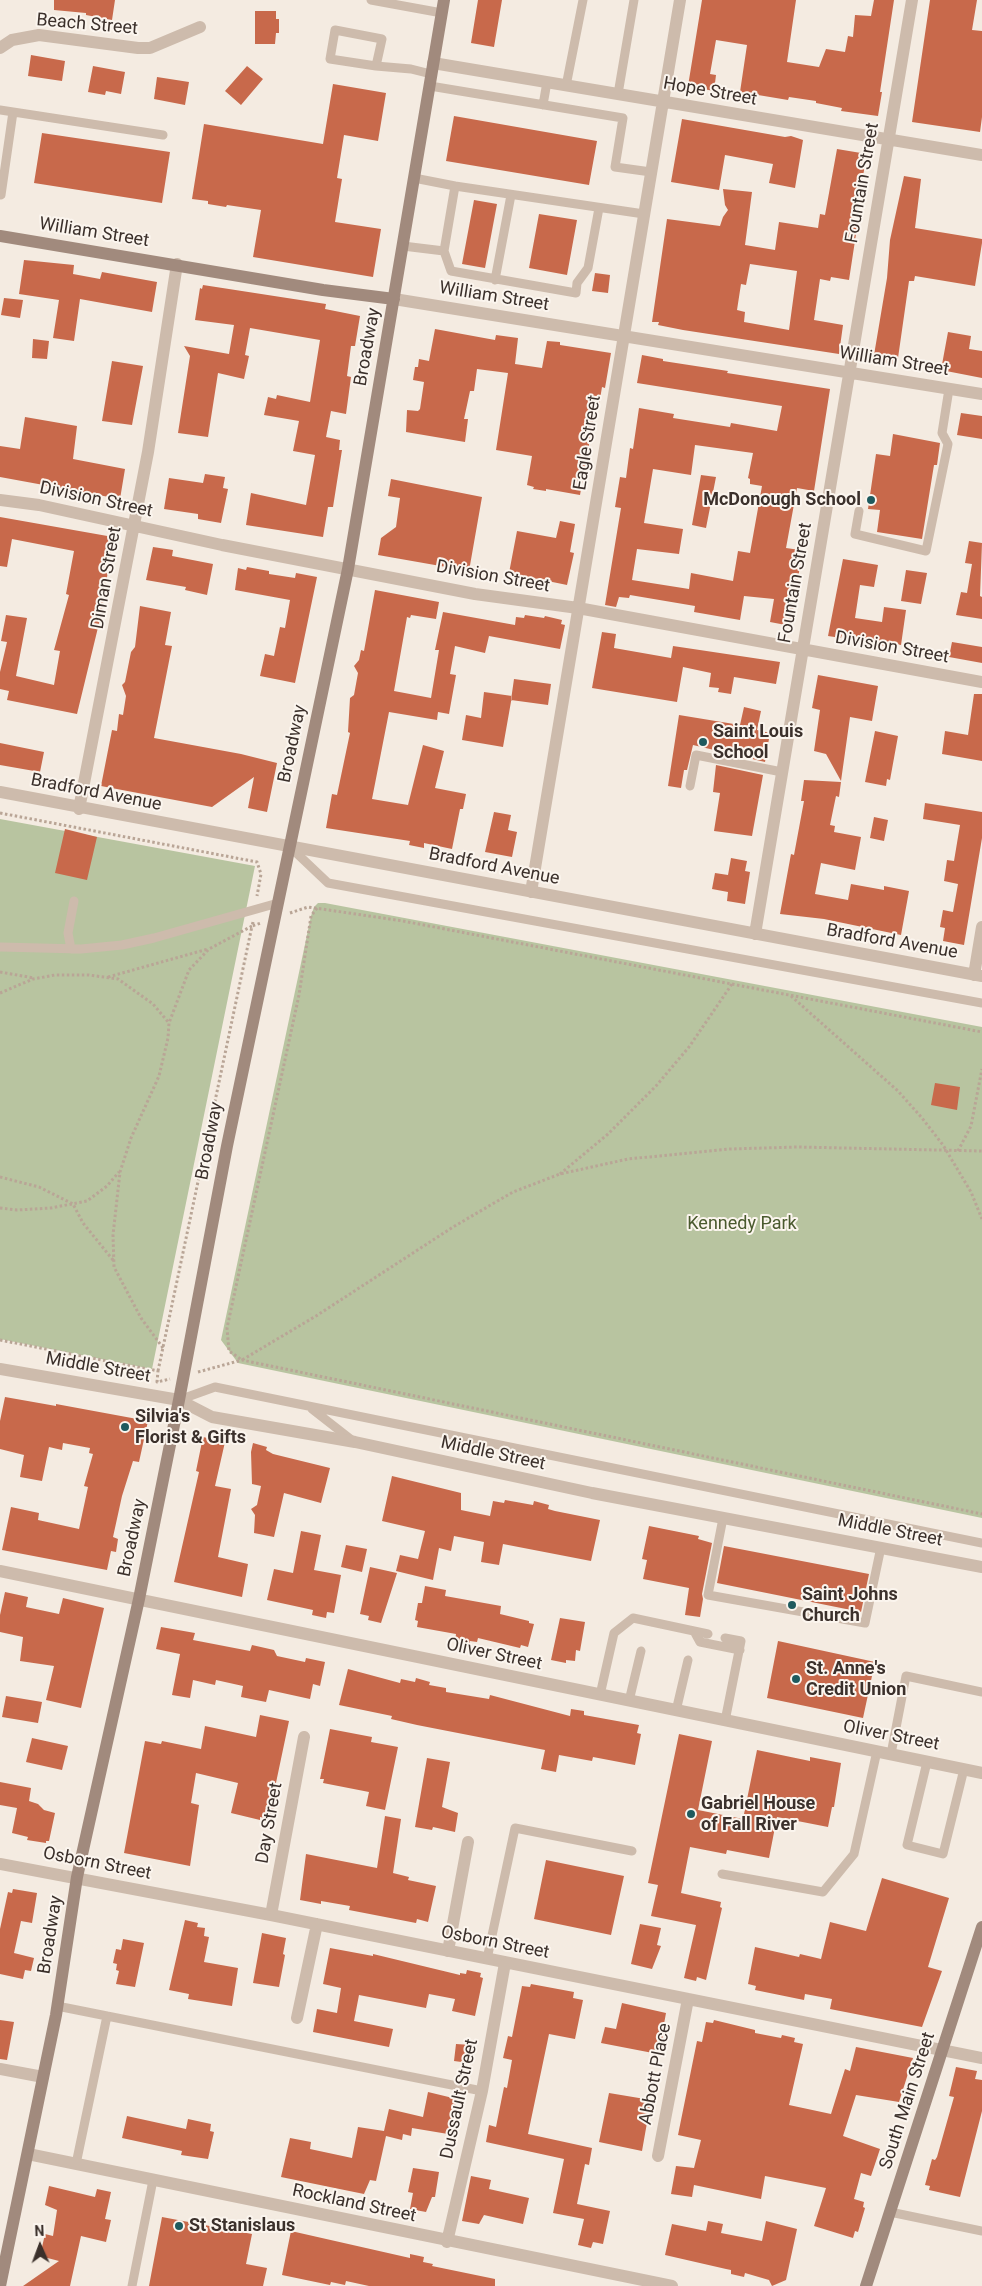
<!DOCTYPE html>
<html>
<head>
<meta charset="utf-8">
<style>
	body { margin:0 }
	#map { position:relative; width:982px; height:2286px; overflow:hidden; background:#f4ebe1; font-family:Roboto,sans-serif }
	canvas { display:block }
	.north { position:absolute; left:15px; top:2221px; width:50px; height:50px; -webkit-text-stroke:4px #fbf5ee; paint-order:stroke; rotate:358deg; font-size:14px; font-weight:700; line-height:20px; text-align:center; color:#3b302b }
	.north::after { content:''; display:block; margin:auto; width:18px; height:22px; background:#3b302b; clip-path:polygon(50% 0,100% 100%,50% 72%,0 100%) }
</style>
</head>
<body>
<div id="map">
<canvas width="982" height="2286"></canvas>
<div class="north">N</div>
</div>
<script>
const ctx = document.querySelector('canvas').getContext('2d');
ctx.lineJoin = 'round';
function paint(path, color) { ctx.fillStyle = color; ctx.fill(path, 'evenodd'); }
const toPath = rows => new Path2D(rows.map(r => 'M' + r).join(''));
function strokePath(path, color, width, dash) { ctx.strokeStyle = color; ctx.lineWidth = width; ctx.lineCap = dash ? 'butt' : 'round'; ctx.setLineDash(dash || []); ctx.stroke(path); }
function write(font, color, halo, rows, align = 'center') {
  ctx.font = font + ' Roboto,sans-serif'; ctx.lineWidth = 4; ctx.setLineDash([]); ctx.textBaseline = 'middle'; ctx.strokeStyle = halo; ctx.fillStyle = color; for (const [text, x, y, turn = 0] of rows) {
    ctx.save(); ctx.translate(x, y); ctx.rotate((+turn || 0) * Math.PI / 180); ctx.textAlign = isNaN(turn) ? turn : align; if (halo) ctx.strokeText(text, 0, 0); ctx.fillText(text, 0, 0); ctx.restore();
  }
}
paint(toPath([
	[0,819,255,866,152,1369,0,1339],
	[318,903,325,903,982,1027,982,1518,238,1363,221,1340,311,916,314,907]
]), '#b8c4a0');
paint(toPath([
	[54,0,115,0,112,20,86,15,86,13,54,10],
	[478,0,502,0,494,47,471,43],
	[702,0,796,0,787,62,819,67,826,49,845,52,848,36,853,37,855,15,871,16,874,0,894,0,880,92,882,92,878,116,841,111,842,108,816,103,816,101,789,97,788,100,740,92,747,45,716,40,710,74,716,75,714,91,688,86],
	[930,0,977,0,972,30,982,31,982,117,980,132,912,122],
	[255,11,276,11,276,19,279,19,279,33,276,33,275,44,255,44],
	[31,55,65,61,62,81,28,76],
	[93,66,125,72,121,94,106,91,105,95,88,92],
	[247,66,263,79,241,105,225,91],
	[157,77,189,82,185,105,154,99],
	[333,84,386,93,378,141,344,135,337,178,342,179,335,222,381,229,373,277,253,257,261,210,227,205,226,207,208,204,208,201,192,199,204,124,323,144],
	[454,116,597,141,589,185,446,161],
	[682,119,785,137,791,136,803,140,795,188,769,183,773,164,725,155,719,190,671,182],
	[42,133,170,152,162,203,34,183],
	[837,149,867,154,855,220,858,221,849,280,831,277,830,281,820,279,814,320,843,325,839,354,683,330,658,325,659,322,652,322,667,219,720,226,723,217,728,210,725,205,723,189,752,192,745,245,775,250,779,222,818,228,820,214,825,215],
	[750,264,797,271,789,330,744,322,745,312,737,310,741,284,746,285],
	[904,176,921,179,915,228,982,239,982,243,975,286,915,276,914,281,909,281,897,365,873,361,887,278,890,240],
	[474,200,497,204,485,268,462,264],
	[539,214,577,220,567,275,529,268],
	[24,260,74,265,73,274,100,279,102,272,157,282,152,312,80,299,74,341,53,338,59,300,19,294],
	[595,273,610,275,608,293,592,291],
	[203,285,326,304,325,309,360,316,355,346,351,346,347,376,351,377,346,414,331,411,326,437,340,440,339,450,342,450,333,507,328,507,323,537,246,525,251,493,306,505,315,455,293,451,299,421,264,415,268,397,276,399,277,395,310,402,320,340,250,328,245,355,249,356,244,379,218,373,208,437,178,433,190,356,184,346,229,354,234,325,195,320,200,288,202,289],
	[4,298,23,300,20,318,1,315],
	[435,329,495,340,496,335,518,338,515,364,542,368,547,341,560,342,560,345,611,353,605,388,602,387,599,405,596,405,580,495,546,489,546,491,533,489,534,487,527,485,532,456,496,450,508,373,477,369,474,391,470,391,464,419,468,419,465,442,406,432,407,410,418,411,420,409,424,382,413,380,415,367,418,367,419,359,429,361],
	[948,332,971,336,969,349,982,351,982,378,941,370],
	[33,339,49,341,47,359,32,358],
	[642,355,663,359,663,361,728,371,727,373,830,389,814,491,797,488,786,548,800,550,799,559,801,559,791,626,770,622,774,599,744,596,740,620,694,612,695,606,630,595,629,598,619,597,616,607,605,605,621,508,615,507,620,477,626,478,630,448,633,449,639,408,674,414,673,418,730,427,731,423,777,431,782,406,637,383],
	[695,445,753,453,748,478,750,479,750,484,762,486,750,553,738,551,733,581,691,573,689,589,632,580,637,549,679,554,683,529,644,523,653,469,691,475],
	[112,361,143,366,132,425,102,421],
	[961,413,982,416,982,439,957,435],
	[25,417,77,426,73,459,125,469,120,499,0,477,0,446,20,449],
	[893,434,940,443,937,465,934,465,922,539,877,532,880,510,868,509,876,454,890,456],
	[205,474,225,477,223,488,228,489,221,523,198,519,198,514,164,509,169,478,203,483],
	[701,475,716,477,706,528,692,525],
	[391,479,482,497,469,571,378,555,381,538,396,527,400,498,388,496],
	[0,517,113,537,102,611,77,714,7,700,9,691,0,689,0,672,7,642,1,641,6,615,27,618,16,676,54,685,60,651,54,650,69,595,66,594,74,551,12,539,7,567,0,566],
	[560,521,575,524,570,552,574,553,567,585,509,573,517,531,556,538],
	[969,541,982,543,980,596,982,597,982,619,956,615,961,592,967,593,972,564,965,563],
	[153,547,173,550,172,556,213,564,207,595,185,590,186,587,146,580],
	[843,559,878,565,874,587,860,585,855,618,882,622,884,607,906,610,901,645,891,643,890,647,877,644,877,640,842,634,841,638,828,636],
	[247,567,269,571,269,574,295,578,296,573,317,577,295,683,260,676,265,654,274,656,280,627,285,628,290,600,235,590,238,568,246,570],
	[906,570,927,573,921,604,901,601],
	[375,590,439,602,436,619,411,615,410,618,407,617,394,691,431,698,439,650,435,650,443,612,515,625,516,617,524,618,525,615,544,618,545,616,562,620,561,624,565,625,560,649,489,636,485,653,455,646,450,674,456,675,449,714,438,712,437,720,389,712,372,799,408,805,423,745,444,751,435,788,466,794,463,809,460,809,452,849,424,843,424,848,409,845,410,841,326,828,332,794,337,795,350,733,348,732,350,698,354,695,358,673,354,666,359,660,361,650,364,651],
	[140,606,171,612,165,645,172,646,154,738,241,754,277,763,267,812,248,808,254,777,212,807,101,786,112,730,117,731,119,714,123,715,126,696,122,685,125,682,131,652,135,647],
	[602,632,616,634,614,648,671,658,673,646,780,662,776,684,734,677,731,694,718,692,719,688,709,687,711,673,683,667,677,702,592,688],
	[952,642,982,647,982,663,949,657],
	[818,675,878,686,872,721,850,717,841,781,826,754,814,751,820,710,812,708],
	[514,679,551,684,548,705,511,700],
	[484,692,512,696,503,747,462,740,466,715,481,718],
	[974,694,982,694,982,761,942,754,945,731,968,735],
	[744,707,761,711,757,730,770,733,765,762,693,745,687,770,684,770,681,788,668,786,679,715,740,725],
	[875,731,898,736,890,780,887,779,886,786,865,782],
	[0,743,44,752,40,772,0,765],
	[716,765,763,775,752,836,714,831,720,793,713,792],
	[804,780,841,782,839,797,836,796,830,825,835,826,834,832,861,837,855,870,821,863,815,894,848,900,851,884,884,890,884,886,909,891,901,935,824,919,780,914,791,854,794,855,804,801,801,801],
	[925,803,982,812,982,838,964,945,943,941,945,928,940,927,943,910,953,912,958,884,944,881,947,860,954,861,960,825,923,819],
	[494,812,511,815,508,830,517,832,512,857,485,852],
	[874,817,888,820,884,841,870,838],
	[65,829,97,837,87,880,55,873],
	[731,858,747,861,745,871,750,872,745,904,727,901,728,892,712,889,715,873,728,875],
	[935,1083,960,1087,957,1110,931,1105],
	[5,1397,56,1406,56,1404,148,1421,139,1462,133,1461,122,1496,113,1537,118,1539,116,1552,111,1551,107,1570,2,1550,11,1507,39,1513,38,1520,79,1529,88,1487,84,1486,93,1454,89,1453,90,1448,63,1443,62,1450,49,1447,42,1481,20,1477,24,1455,0,1449,0,1421],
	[203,1437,225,1442,215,1486,231,1489,218,1557,248,1564,242,1597,174,1582,199,1472,196,1471],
	[253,1443,267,1447,266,1450,273,1454,330,1468,321,1503,284,1493,274,1537,254,1533,255,1515,251,1509,257,1505,261,1486,252,1484,251,1452],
	[392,1476,461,1493,461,1510,490,1516,493,1501,504,1503,505,1500,533,1505,534,1501,549,1505,548,1509,555,1511,600,1520,591,1561,503,1544,499,1565,481,1562,484,1542,454,1536,451,1551,439,1548,433,1580,396,1571,400,1555,418,1559,425,1531,382,1521],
	[649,1526,699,1536,698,1539,712,1543,702,1594,703,1599,700,1617,685,1615,689,1588,643,1579,647,1560,642,1559],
	[301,1531,321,1535,314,1570,341,1575,334,1613,327,1612,326,1618,312,1615,313,1610,267,1600,274,1569,293,1573],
	[346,1545,367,1549,362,1572,341,1567],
	[724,1546,869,1574,861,1612,717,1583],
	[370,1567,397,1573,381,1623,368,1620,369,1616,360,1614],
	[425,1586,446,1590,445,1596,501,1606,500,1614,529,1621,529,1623,534,1624,528,1647,521,1645,520,1648,478,1638,477,1642,470,1641,469,1645,455,1642,456,1634,417,1627,418,1621,415,1620,418,1603,422,1603],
	[5,1592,28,1597,26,1607,59,1614,63,1598,104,1608,81,1708,46,1700,54,1666,20,1661,23,1637,0,1632,0,1615],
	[560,1618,585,1622,580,1651,576,1650,575,1661,566,1660,566,1663,551,1660],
	[161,1627,195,1633,193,1640,250,1651,252,1645,274,1650,277,1656,305,1662,306,1658,325,1662,320,1686,313,1684,310,1699,269,1690,266,1702,241,1697,243,1686,216,1680,215,1685,193,1680,190,1698,172,1695,180,1654,156,1649],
	[778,1641,875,1662,863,1718,767,1698],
	[348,1669,400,1683,401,1679,415,1682,416,1678,430,1682,429,1685,446,1688,446,1692,489,1699,490,1695,570,1716,571,1709,584,1711,584,1715,639,1725,637,1733,641,1734,635,1765,593,1757,592,1761,559,1755,556,1772,541,1769,545,1750,417,1725,391,1719,392,1716,339,1705],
	[6,1696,42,1702,38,1723,2,1717],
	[260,1715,289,1721,273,1797,276,1798,271,1819,260,1817,260,1820,231,1813,238,1783,196,1773,191,1803,199,1805,190,1866,124,1853,145,1741,161,1744,162,1741,201,1749,205,1726,256,1737],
	[330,1729,372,1737,371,1742,398,1747,385,1810,366,1806,369,1792,323,1783,324,1779,320,1779],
	[679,1734,712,1741,698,1810,743,1819,757,1750,810,1761,810,1757,841,1763,834,1807,832,1807,828,1827,777,1817,769,1858,727,1850,726,1854,690,1847,681,1893,721,1902,720,1907,722,1908,706,1980,697,1977,696,1981,684,1978,696,1925,651,1916,658,1885,648,1883],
	[32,1738,68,1746,62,1770,26,1762],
	[427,1758,450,1762,442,1807,458,1813,455,1832,433,1827,432,1830,415,1827],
	[0,1782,31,1788,29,1801,38,1804,44,1810,55,1813,49,1841,46,1841,46,1843,27,1840,28,1837,12,1833,17,1808,0,1805],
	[385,1816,401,1819,393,1873,409,1877,408,1880,436,1886,428,1922,417,1919,416,1923,349,1910,350,1906,321,1901,321,1904,300,1900,306,1854,377,1868],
	[546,1860,624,1876,611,1935,534,1919],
	[882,1878,949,1898,928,1967,942,1971,922,2027,830,2009,832,1999,805,1994,804,2000,755,1990,756,1986,748,1984,755,1947,799,1957,800,1954,821,1959,830,1922,866,1931],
	[13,1889,37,1893,32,1923,21,1921,14,1953,34,1958,31,1971,25,1970,23,1979,0,1974,0,1929,8,1892,12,1893],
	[185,1920,198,1923,197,1927,205,1928,204,1936,209,1937,204,1962,238,1968,232,2006,188,1999,189,1994,169,1990],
	[640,1924,661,1928,657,1945,661,1946,652,1969,631,1964],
	[262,1933,286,1938,283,1954,285,1955,279,1987,253,1983],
	[123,1939,144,1943,135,1987,116,1984,119,1971,116,1970,117,1964,113,1963,116,1949,121,1950],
	[330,1948,373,1956,373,1954,460,1975,460,1973,466,1974,467,1970,481,1973,480,1977,483,1978,475,2016,452,2011,455,1999,429,1994,426,2008,359,1995,354,2021,393,2029,389,2047,313,2032,317,2009,337,2013,341,1988,323,1984],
	[531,1984,574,1992,573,1998,583,2000,575,2039,549,2034,528,2134,592,2148,589,2165,585,2164,577,2204,610,2211,603,2244,593,2242,591,2248,578,2245,584,2219,553,2213,564,2159,486,2142,489,2125,496,2127,504,2087,507,2088,512,2060,503,2058,508,2036,512,2037,522,1986,530,1987],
	[622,2003,666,2013,664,2024,666,2025,658,2054,601,2043,605,2027,616,2029],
	[0,2020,14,2022,7,2060,0,2059],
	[714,2020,755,2030,755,2033,781,2038,782,2035,795,2038,794,2042,803,2044,789,2105,831,2114,845,2069,850,2071,856,2047,913,2058,899,2102,856,2095,843,2136,880,2149,871,2176,861,2173,854,2199,864,2202,863,2207,865,2208,858,2232,855,2231,853,2238,814,2226,826,2188,765,2176,761,2199,694,2185,692,2197,671,2194,676,2166,694,2168,701,2140,678,2135,697,2041,702,2042,706,2022,713,2023],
	[456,2044,471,2045,469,2063,454,2061],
	[956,2067,977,2071,975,2079,982,2080,982,2111,960,2197,929,2190,930,2186,925,2185,932,2159,935,2160,937,2157,954,2097,949,2096],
	[428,2092,457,2099,451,2123,457,2124,454,2135,412,2128,411,2136,403,2134,402,2140,386,2136,376,2181,370,2180,364,2194,281,2177,290,2138,311,2142,310,2149,352,2158,358,2127,384,2131,389,2109,423,2117],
	[609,2093,651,2100,642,2151,599,2142],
	[127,2116,186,2129,188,2119,211,2124,210,2131,214,2132,208,2159,181,2155,182,2151,122,2138],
	[413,2168,439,2172,435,2197,432,2197,426,2212,410,2209,413,2193,408,2192],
	[471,2176,491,2180,489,2189,529,2198,523,2224,484,2215,479,2224,462,2221],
	[49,2186,95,2197,97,2189,111,2192,105,2219,111,2220,106,2242,81,2236,70,2286,23,2286,59,2261,40,2256,45,2234,53,2236,57,2210,45,2205],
	[162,2217,252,2234,246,2264,267,2268,263,2286,149,2286],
	[708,2221,723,2224,721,2233,762,2241,766,2221,797,2229,786,2280,772,2286,769,2280,745,2273,744,2277,731,2274,731,2270,726,2269,665,2255,672,2224,706,2231],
	[291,2231,410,2258,410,2254,424,2257,423,2262,433,2264,432,2266,495,2279,495,2286,369,2286,346,2281,345,2285,331,2282,330,2285,282,2275]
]), '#c8694b');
strokePath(toPath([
	[0,813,257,862,261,874,257,896],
	[317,908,311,916,299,995,227,1328,229,1351,242,1360,316,1316,453,1227,513,1192,560,1174,628,1159,730,1149,798,1147,982,1151],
	[290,913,308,907,403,921,982,1032],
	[253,922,252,926,261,923],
	[0,972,34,978],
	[108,977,208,949],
	[0,993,33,979,55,975,89,975,118,979,153,1004,169,1023],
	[791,996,898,1091,922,1118,943,1145,971,1192,982,1219],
	[958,1151,971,1126,982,1069],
	[560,1174,608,1134,656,1086,689,1047,732,984],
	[0,1177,39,1187,73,1204,83,1223,113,1260],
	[0,1208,17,1210,51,1208,87,1201,107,1186,119,1172],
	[0,1340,158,1371,157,1382,170,1379],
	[163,1348,141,1318,114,1267,113,1235,120,1172,131,1138,159,1076,168,1038,169,1023,189,970,209,949,252,926],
	[158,1371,252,926],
	[198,1372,242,1360,982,1514]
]), '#b9a596', 3, [2.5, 2.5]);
strokePath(toPath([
	[371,0,442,13],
	[376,66,330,59,335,30,382,39,376,66,411,69,431,74],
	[430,86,623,118,615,167,651,172],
	[566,86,583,0],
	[618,94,634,0],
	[543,105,547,82],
	[0,110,163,135],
	[455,186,644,214],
	[1,195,13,112],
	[403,246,444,251,455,186,414,178],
	[444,251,451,271,576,293,577,283,588,268,599,208],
	[495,280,511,195],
	[859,511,855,534,926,551,948,444,942,433,949,389],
	[690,786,696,755,782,772],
	[289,846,328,883,982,1003],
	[0,947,81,949,122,945,154,938,278,903],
	[71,949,68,933,74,901],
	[179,1400,215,1387,982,1543],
	[312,1409,353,1441],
	[723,1518,708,1595,865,1623,881,1547],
	[694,1631,700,1642,740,1650],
	[600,1695,614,1633,633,1618,708,1634],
	[629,1701,641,1651],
	[676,1711,688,1660],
	[725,1721,741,1641,725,1638],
	[891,1754,906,1676,982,1692],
	[927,1762,907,1845,943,1854,964,1769],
	[722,1874,823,1892,854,1854,877,1751],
	[487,1959,515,1828,632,1851],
	[57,2006,482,2091],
	[76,2164,107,2016],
	[890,2212,982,2231],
	[132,2286,153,2180]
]), '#cdbbac', 9);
strokePath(toPath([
	[0,48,12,40,39,35,138,48,150,48,200,27],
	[433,63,982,155],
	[394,299,982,394],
	[0,500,39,505,222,545,475,594,578,608,982,682],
	[0,792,982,976],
	[79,809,148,452,177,264],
	[531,892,680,0],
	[755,934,912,0],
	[974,975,982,927],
	[0,1571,982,1773],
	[0,1864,271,1915,982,2058],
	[271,1915,304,1737],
	[448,1951,468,1842],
	[297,2018,317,1924],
	[0,2069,43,2077],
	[28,2154,672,2286],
	[658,2156,688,1999],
	[447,2242,482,2091,505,1963]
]), '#cdbbac', 12);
strokePath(toPath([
	[0,1369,179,1400,212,1417,355,1442,592,1493,982,1567]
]), '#cdbbac', 12);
strokePath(toPath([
	[0,236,323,290,394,299],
	[0,2286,56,2015,77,1877,139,1599,179,1400,227,1146,348,569,444,0],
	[866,2286,982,1927]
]), '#a18a7d', 12);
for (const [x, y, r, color] of [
	[871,500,5,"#1f5a5e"],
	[703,742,5,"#1f5a5e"],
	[125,1427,5,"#1f5a5e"],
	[792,1605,5,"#1f5a5e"],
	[796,1679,5,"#1f5a5e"],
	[691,1814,5,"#1f5a5e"],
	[179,2226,5,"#1f5a5e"]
]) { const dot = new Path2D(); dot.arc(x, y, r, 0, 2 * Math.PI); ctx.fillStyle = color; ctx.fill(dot); strokePath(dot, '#fbf5ee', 2); }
write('18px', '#3b302b', '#fbf5ee', [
	["Beach Street",87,25,5],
	["Hope Street",710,92,10],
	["Fountain Street",863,183,-80],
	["William Street",94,233,9],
	["William Street",494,297,9],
	["Broadway",368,347,-80],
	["William Street",894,362,9],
	["Eagle Street",588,443,-81],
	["Division Street",96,500,12],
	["Division Street",493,577,10],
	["Diman Street",107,578,-80],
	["Fountain Street",796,583,-80],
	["Division Street",892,648,10],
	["Broadway",293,744,-78],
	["Bradford Avenue",96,793,11],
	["Bradford Avenue",494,867,11],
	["Bradford Avenue",892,942,10],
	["Broadway",210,1141,-79],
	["Middle Street",98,1368,10],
	["Middle Street",493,1454,12],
	["Middle Street",890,1531,11],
	["Broadway",133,1538,-78],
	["Oliver Street",494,1655,12],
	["Oliver Street",891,1736,11],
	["Day Street",270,1823,-80],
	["Osborn Street",97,1864,11],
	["Broadway",51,1935,-81],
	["Osborn Street",495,1943,11],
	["Abbott Place",656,2074,-79],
	["Dussault Street",460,2099,-78],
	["South Main Street",908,2101,-72],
	["Rockland Street",354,2204,12]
]);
write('bold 18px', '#3b302b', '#fbf5ee', [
	["McDonough School",861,500,"right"],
	["Saint Louis",713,732],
	["School",713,753],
	["Silvia's",135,1417],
	["Florist & Gifts",135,1438],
	["Saint Johns",802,1595],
	["Church",802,1616],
	["St. Anne's",806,1669],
	["Credit Union",806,1690],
	["Gabriel House",701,1804],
	["of Fall River",701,1825],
	["St Stanislaus",189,2226]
], 'left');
write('18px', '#4a5a2e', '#fbf5ee', [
	["Kennedy Park",742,1224]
]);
</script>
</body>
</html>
